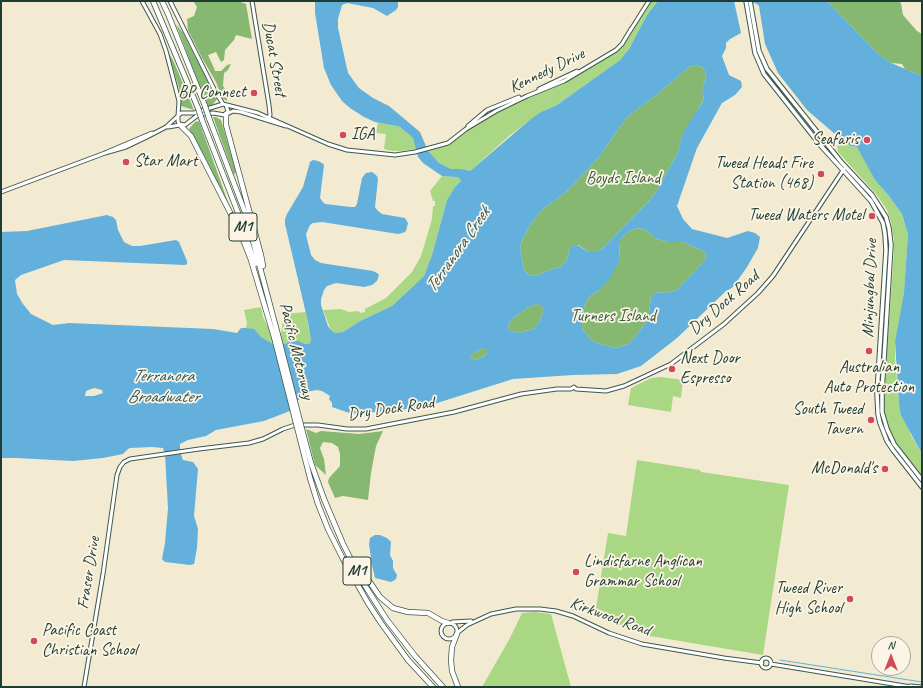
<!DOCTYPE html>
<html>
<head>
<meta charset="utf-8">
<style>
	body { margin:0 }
	#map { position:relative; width:923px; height:688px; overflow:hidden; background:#f3ebd1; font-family:Caveat,sans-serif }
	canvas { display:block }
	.frame { position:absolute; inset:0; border:2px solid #1f3d34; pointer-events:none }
	.north { position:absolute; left:871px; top:636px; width:40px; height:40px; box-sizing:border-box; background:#fcf5e5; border:1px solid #a4ab9e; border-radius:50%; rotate:0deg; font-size:11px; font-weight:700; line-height:16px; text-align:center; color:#1f3d34 }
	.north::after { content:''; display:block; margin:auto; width:14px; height:18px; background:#d1495b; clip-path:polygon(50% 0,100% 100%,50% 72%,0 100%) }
</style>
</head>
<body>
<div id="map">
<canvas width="923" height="688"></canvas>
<div class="frame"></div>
<div class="north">N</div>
</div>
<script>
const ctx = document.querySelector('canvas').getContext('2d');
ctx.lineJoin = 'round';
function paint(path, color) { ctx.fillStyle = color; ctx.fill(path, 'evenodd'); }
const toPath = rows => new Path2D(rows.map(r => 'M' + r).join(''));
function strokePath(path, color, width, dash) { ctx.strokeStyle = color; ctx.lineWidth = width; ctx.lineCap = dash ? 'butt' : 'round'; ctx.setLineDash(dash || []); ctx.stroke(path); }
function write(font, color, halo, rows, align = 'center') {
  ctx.font = font + ' Caveat,sans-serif'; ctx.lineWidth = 3.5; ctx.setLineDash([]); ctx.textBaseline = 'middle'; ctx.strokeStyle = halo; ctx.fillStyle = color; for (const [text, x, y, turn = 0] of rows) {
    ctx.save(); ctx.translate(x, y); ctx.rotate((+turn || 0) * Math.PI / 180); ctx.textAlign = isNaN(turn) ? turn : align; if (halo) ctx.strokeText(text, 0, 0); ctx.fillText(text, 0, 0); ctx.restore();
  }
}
paint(toPath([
	[651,1,658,1,647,15,629,49,620,60,557,105,541,112,509,136,470,171,462,169,451,169,439,163,431,155,428,151,451,143,474,125,494,112,563,84,617,51,623,46],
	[378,122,397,126,400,127,413,138,417,149,401,151,392,151,384,149,386,134,376,133],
	[843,141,851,146,857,147,860,150,875,180,889,196,902,214,908,234,904,292,895,341,895,358,899,404,911,435,922,454,922,477,896,444,888,427,883,406,894,253,894,240,891,222,887,210,876,194,838,152,837,146],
	[442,176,456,177,459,178,461,181,455,187,447,200,432,255,424,276,392,306,360,321,343,332,335,333,331,330,323,310,341,309,349,312,359,311,360,313,365,312,365,309,386,298,412,272,421,256,424,246,432,219,433,206,435,206,435,201,433,201,430,191],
	[261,307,263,317,273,337,281,334,284,314,306,312,311,341,309,344,305,344,299,341,292,341,282,345,275,345,261,337,254,330,246,328,247,323,244,310],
	[661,377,683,380,681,398,673,396,671,412,628,405,631,388,651,378],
	[637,460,700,470,701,472,789,485,763,655,644,635,595,614,608,533,626,536],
	[535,612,551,614,571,687,482,687,510,638,522,613]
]), '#aad784');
paint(toPath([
	[193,1,238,1,246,4,252,39,236,35,234,40,225,50,224,60,221,62,216,52,208,55,214,68,215,71,221,71,227,65,231,64,228,70,224,73,223,86,227,91,227,101,222,98,216,82,201,56,188,30,187,19,194,16,197,7],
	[827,1,898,1,901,3,903,15,917,31,922,34,922,76,905,69,902,64,891,63,877,53],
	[176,24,183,33,217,99,211,107,207,106],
	[168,52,173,60,194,110,181,106,179,88],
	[696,65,702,67,705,71,706,76,702,90,704,99,681,139,678,152,658,189,649,201,602,249,596,252,589,252,578,245,570,248,567,260,560,267,547,271,536,276,529,275,524,270,520,249,522,240,532,222,543,209,566,192,590,167,601,154,627,117,655,96,689,67],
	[213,117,216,117,221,120,236,172,234,175],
	[199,121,214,163,230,208,207,161,189,129,195,122],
	[638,228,646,230,655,238,667,242,683,242,705,252,706,259,677,290,667,293,657,292,651,297,648,320,629,344,615,348,597,343,589,338,582,328,582,317,585,304,589,297,598,291,619,262,620,240,629,231],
	[537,304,542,304,543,311,540,321,534,329,518,333,510,331,508,328,509,323,512,319,527,308],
	[483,348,487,348,487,353,483,357,476,360,470,358,472,354],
	[306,429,316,433,321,431,359,434,383,431,376,446,371,473,368,500,343,496,335,498,328,482,329,478,340,466,340,454,338,447,332,443,323,442,320,448,324,459,326,475,315,465]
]), '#87b872');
paint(toPath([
	[315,1,398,1,398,7,396,10,387,16,373,8,347,3,342,5,338,19,338,28,348,73,359,88,373,98,389,106,420,132,428,151,439,163,451,169,462,169,470,171,531,119,541,112,557,105,620,60,629,49,647,15,658,1,734,1,741,33,730,39,726,43,726,48,722,56,729,75,741,81,742,87,735,95,722,103,697,148,677,206,683,219,692,229,727,238,748,231,755,233,760,237,758,248,747,267,733,287,725,292,677,338,641,366,617,374,573,375,513,379,434,404,401,410,352,414,332,407,332,403,329,399,330,396,322,391,317,390,311,391,297,401,290,411,264,421,216,430,206,436,188,440,180,444,180,452,183,460,193,462,198,469,194,516,198,529,197,548,194,564,190,565,165,562,162,559,165,543,168,508,165,454,163,448,152,447,130,448,128,449,123,454,103,458,73,461,16,458,1,458,1,232,27,231,107,215,113,217,116,220,118,230,124,242,132,246,140,246,176,240,179,242,187,261,187,264,185,265,64,260,21,275,15,280,17,294,23,304,31,314,53,325,69,323,213,329,237,333,241,328,246,328,254,329,261,337,275,345,282,345,292,341,299,341,305,344,309,344,311,341,308,322,285,224,285,219,287,214,303,187,310,162,313,160,318,161,322,163,324,165,320,198,322,201,325,204,351,207,355,207,357,204,362,178,366,173,372,172,377,176,378,179,375,207,377,210,382,214,405,218,408,223,406,231,403,233,398,234,322,222,313,223,310,225,306,234,307,239,311,255,315,260,321,263,373,271,377,273,379,275,377,281,372,285,364,287,336,283,327,286,324,290,321,299,321,305,328,326,331,330,335,333,343,332,360,321,392,306,424,276,432,255,447,200,455,187,461,181,459,178,456,177,442,176,423,163,418,157,413,138,400,127,397,126,375,122,364,117,350,108,342,101,331,85,324,68,315,13],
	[696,65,702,67,705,71,706,76,702,90,704,99,702,103,684,131,681,138,678,152,658,189,649,201,602,249,596,252,589,252,577,245,573,245,570,248,567,260,560,267,547,271,536,276,529,275,524,270,520,249,522,240,532,222,543,209,566,192,590,167,601,154,627,117,655,96,689,67],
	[638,228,646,230,655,238,667,242,683,242,705,252,706,259,677,290,667,293,657,292,651,297,648,320,629,344,615,348,597,343,589,338,582,328,582,317,585,304,589,297,598,291,608,281,619,262,620,240,629,231],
	[537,304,542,305,543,311,540,321,534,329,518,333,511,331,508,328,509,323,512,319,527,308],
	[483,348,487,349,487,353,483,357,476,360,470,358,472,354],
	[94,388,102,390,103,393,94,396,85,396,86,391],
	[748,1,827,1,877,53,891,63,922,76,922,454,901,415,899,404,895,341,904,292,908,234,902,214,889,196,875,180,857,147,851,146,843,141,807,110,778,73,765,44,759,6,757,4],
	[375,535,380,535,387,538,391,542,390,555,393,561,393,568,397,575,396,579,393,581,391,582,375,578,372,565,369,544,370,538]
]), '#62b0db');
strokePath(toPath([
	[780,660,922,682]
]), '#62b0db', 1);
const tertiary = toPath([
	[142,1,160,34,166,51,179,101,178,116],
	[170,1,215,91,223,104],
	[252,1,269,105,270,115,268,120],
	[630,31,649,1],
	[539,89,577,71],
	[227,114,233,111,241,112,286,126],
	[178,117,178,121,179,124,185,125,198,115,203,114,213,113,225,115,228,111,226,105],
	[468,126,487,110,519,97],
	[168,127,180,125],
	[105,153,126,147,147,137,166,127,181,113,194,113,223,104,258,113,328,144,347,150,395,155,415,152,448,143,466,129,496,111,527,96,564,81,616,50,622,44,631,29],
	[1,192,105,153,152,133],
	[452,622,471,621],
	'441 631a8 8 0 1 1 16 0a8 8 0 1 1-16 0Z',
	[457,633,467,625,491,614,516,609,540,609,556,611,573,616,609,633,642,644,724,658,762,663],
	'761 663a5 5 0 1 1 10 0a5 5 0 1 1-10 0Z',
	[771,664,911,687],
	[910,686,922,687],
	[84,687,103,574,117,475,120,467,124,462,130,459,199,449,249,443,263,439,283,429,295,425,318,425,347,429,366,429,454,412,521,394,557,389,571,389,574,387,576,389,606,391,624,386,671,364,724,324,758,293,773,276,844,169]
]);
const secondary = toPath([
	[746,1,755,53,764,74,821,146,871,201,883,223,885,234,886,250,877,393,878,414,880,423,887,441,893,450,922,487],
	[750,1,759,51,767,69,842,163,872,195,886,217,889,228,891,245,882,392,882,412,887,429,894,444,922,480]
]);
const motorway = toPath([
	[153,1,198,108],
	[162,1,168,14,205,106],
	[226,114,226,125,261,255,263,266],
	[209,118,246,215,278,335],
	[202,120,237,210,255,264],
	[181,126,191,136,240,232,251,260,274,337],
	[304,437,311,463,324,499,343,544,362,581,387,620,415,656,443,687],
	[300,439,310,478,318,504,328,529,343,559,368,603,381,623,408,660,433,687],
	[352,561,356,562,380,597,393,608,408,612,428,613,442,621,448,623],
	[457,634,452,647,451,660,452,671,458,687]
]);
strokePath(tertiary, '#3f574c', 5);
strokePath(secondary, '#3f574c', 5.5);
strokePath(motorway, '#3f574c', 6);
strokePath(tertiary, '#fff', 3);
strokePath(secondary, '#fff', 3.5);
strokePath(motorway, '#fff', 4.5);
const motorwayBridge = toPath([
	[205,106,209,118],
	[198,108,202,120],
	[278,335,304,437],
	[274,337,300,439]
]);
strokePath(motorwayBridge, '#3f574c', 6, []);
strokePath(motorwayBridge, '#fff', 4.5);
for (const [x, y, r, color] of [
	[254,93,4,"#d1495b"],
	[343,135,4,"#d1495b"],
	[867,140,4,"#d1495b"],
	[126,162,4,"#d1495b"],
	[821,174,4,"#d1495b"],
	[872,216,4,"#d1495b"],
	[869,351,4,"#d1495b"],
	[672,369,4,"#d1495b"],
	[871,420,4,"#d1495b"],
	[885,469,4,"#d1495b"],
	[576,572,4,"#d1495b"],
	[850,599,4,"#d1495b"],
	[34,641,4,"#d1495b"]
]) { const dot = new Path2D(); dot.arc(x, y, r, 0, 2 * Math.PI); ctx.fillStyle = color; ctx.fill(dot); strokePath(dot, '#fcf5e5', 1.5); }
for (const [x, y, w] of [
	[243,227,28],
	[357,571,28]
]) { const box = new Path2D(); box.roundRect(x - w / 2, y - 14, w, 28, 3); ctx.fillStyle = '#fcf5e5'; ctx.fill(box); strokePath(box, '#1f3d34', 1); }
write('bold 16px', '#1f3d34', null, [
	["M1",243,227],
	["M1",357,571]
]);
write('17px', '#1f3d34', '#fcf5e5', [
	["Ducat Street",274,59,80],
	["Kennedy Drive",547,71,-26],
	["Minjungbal Drive",870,288,-88],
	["Dry Dock Road",724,303,-41],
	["Pacific Motorway",296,351,76],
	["Dry Dock Road",391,409,-8],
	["Fraser Drive",89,573,-81],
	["Kirkwood Road",610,617,20]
]);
write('17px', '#1f3d34', '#fcf5e5', [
	["BP Connect",246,93],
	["IGA",351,135,"left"],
	["Seafaris",859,140],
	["Star Mart",134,162,"left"],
	["Tweed Heads Fire",813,164],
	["Station (468)",813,184],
	["Tweed Waters Motel",864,216],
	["Next Door",680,359,"left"],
	["Espresso",680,379,"left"],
	["Australian",869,368,"center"],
	["Auto Protection",869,388,"center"],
	["South Tweed",863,410],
	["Tavern",863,430],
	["McDonald's",877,469],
	["Lindisfarne Anglican",584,562,"left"],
	["Grammar School",584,582,"left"],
	["Tweed River",842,589],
	["High School",842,609],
	["Pacific Coast",42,631,"left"],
	["Christian School",42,651,"left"]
], 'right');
write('17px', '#3b5c44', '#fcf5e5', [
	["Boyds Island",623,179],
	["Turners Island",613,317]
]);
write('italic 18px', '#305a5e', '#fcf5e5', [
	["Terranora Creek",458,250,-55],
	["Terranora",163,376],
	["Broadwater",163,397]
]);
</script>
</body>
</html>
